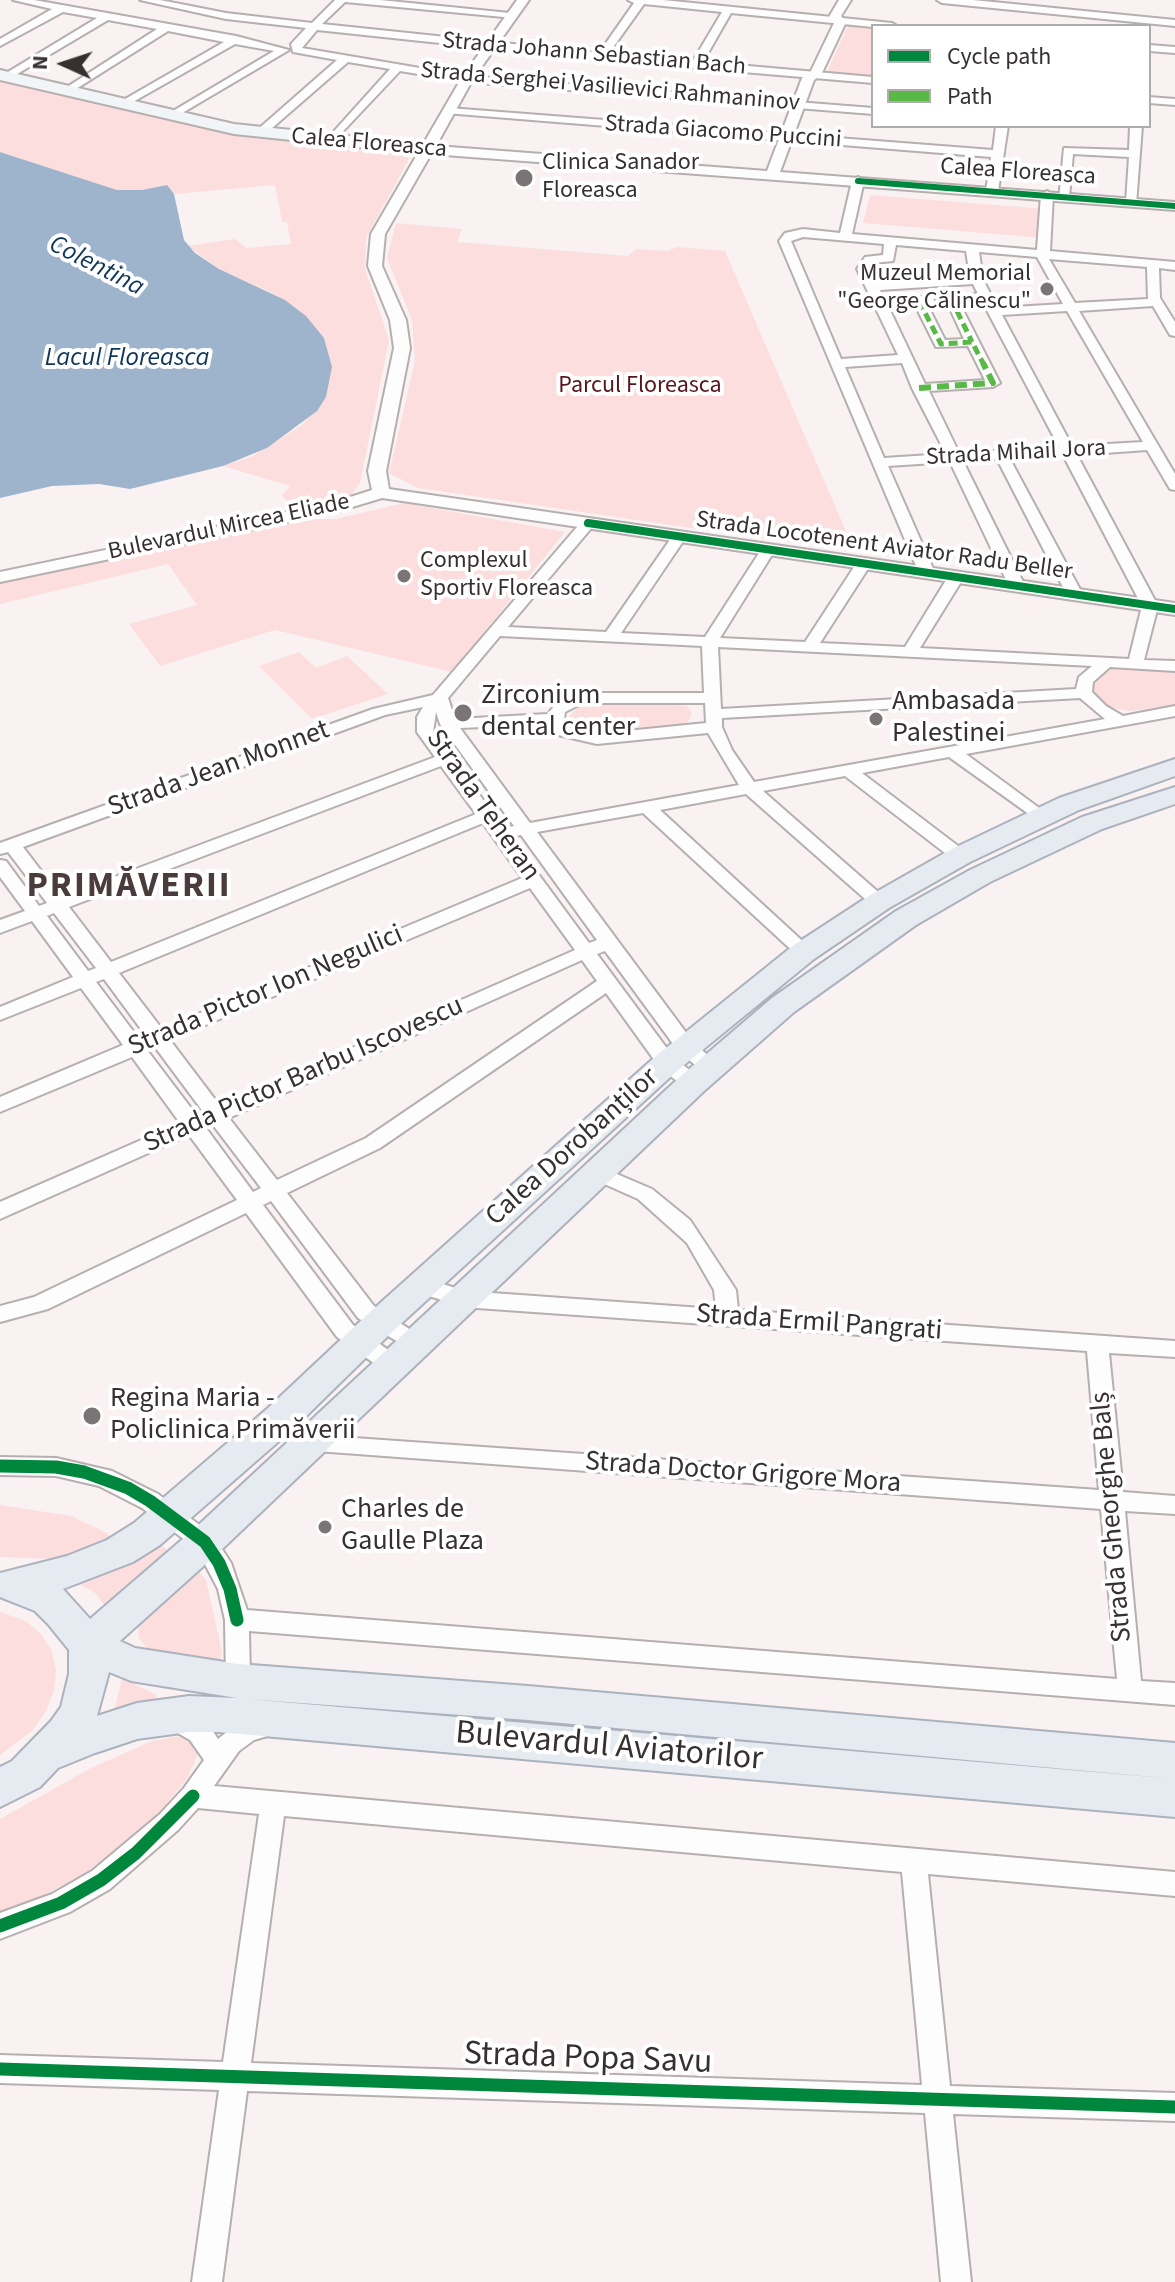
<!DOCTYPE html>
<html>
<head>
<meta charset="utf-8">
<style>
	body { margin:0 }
	#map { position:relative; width:1175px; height:2282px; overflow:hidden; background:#faf2f2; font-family:"Source Sans 3",sans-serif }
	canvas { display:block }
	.legend { position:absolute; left:871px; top:24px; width:280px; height:104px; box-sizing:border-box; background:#fff; border:2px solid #afacad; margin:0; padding:10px 14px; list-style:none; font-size:24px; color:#373031 }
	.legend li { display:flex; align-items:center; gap:16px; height:40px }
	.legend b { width:40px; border:2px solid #afacad }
	.north { position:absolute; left:24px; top:24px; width:80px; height:80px; -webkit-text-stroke:6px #fff; paint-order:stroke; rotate:273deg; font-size:22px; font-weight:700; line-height:32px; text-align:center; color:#373031 }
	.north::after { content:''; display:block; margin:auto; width:28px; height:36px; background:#373031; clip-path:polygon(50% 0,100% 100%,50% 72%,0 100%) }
</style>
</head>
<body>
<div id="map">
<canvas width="1175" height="2282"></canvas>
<ul class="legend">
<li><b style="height:10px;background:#00873e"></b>Cycle path</li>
<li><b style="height:10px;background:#58b947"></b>Path</li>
</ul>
<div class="north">N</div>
</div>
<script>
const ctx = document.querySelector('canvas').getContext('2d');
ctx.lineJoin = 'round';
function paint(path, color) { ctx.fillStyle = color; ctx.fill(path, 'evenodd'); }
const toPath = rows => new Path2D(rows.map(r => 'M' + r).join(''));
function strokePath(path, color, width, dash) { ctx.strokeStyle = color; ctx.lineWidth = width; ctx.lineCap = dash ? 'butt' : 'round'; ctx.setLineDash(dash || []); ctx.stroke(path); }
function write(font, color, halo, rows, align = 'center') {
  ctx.font = font + ' "Source Sans 3",sans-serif'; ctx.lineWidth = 8; ctx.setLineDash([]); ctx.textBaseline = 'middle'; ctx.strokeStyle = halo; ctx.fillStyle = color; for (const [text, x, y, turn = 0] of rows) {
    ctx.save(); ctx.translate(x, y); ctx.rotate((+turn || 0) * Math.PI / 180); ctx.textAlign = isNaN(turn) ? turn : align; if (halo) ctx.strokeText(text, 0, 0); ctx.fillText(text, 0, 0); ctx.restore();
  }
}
paint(toPath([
	[849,23,873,26,873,78,826,74],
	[0,81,258,138,402,151,409,159,366,238,365,269,389,340,360,483,351,495,295,513,282,495,290,486,223,466,253,456,302,425,326,397,332,367,324,338,296,308,274,294,219,269,188,246,235,239,246,248,291,244,287,222,282,222,275,185,174,194,166,185,142,190,117,190,0,152],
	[870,195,1046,209,1044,238,863,223],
	[396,223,462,229,457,242,628,256,636,249,668,251,677,247,725,251,855,552,418,488,389,473,415,361,412,320,387,258],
	[404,503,565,532,452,672,275,630,160,666,129,624,197,605,168,564,0,604,0,583,298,519,336,519],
	[299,652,316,668,347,656,388,694,312,719,259,666],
	[1113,667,1175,671,1175,705,1131,711,1106,707,1089,694,1090,678,1103,670],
	[622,702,687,706,692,714,687,723,646,734,611,736,578,731,569,721,571,714,580,706],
	[0,1505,71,1516,107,1533,116,1541,56,1559,0,1557],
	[158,1542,169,1551,109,1611,95,1593,81,1585,81,1581],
	[196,1567,206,1580,222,1652,220,1662,175,1663,148,1649,139,1638,138,1624],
	[0,1612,26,1621,42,1635,52,1652,56,1671,54,1691,46,1711,33,1730,0,1755],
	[122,1679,156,1694,157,1698,114,1711],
	[186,1735,199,1751,188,1777,159,1813,132,1839,82,1875,38,1898,0,1912,0,1819,91,1768,152,1741]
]), '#fcdede');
paint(toPath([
	[0,152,117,190,142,190,167,185,174,194,184,240,195,253,219,269,285,300,306,316,324,338,332,367,326,397,317,411,267,448,223,466,130,489,99,484,52,486,0,498]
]), '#9eb3cc');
const minor = toPath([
	[13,0,34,0,236,36,289,50,172,119,166,116,168,114,274,51,235,44,124,107,118,104,120,102,224,42,168,31,68,94,64,93,64,89,157,29,108,20,7,80,3,79,3,75,97,18,63,12,0,46,0,39,52,9,13,0],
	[140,0,160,0,226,13,312,23,335,0,380,0,510,13,515,16,514,18,345,2,322,24,599,53,634,3,628,0,663,0,892,23,897,26,873,27,731,13,703,62,873,77,873,83,601,60,317,30,302,48,467,76,873,108,873,114,467,82,400,71,331,144,325,141,327,139,390,69,348,62,264,135,256,135,256,131,337,60,293,52,291,44,306,28,226,19,140,0],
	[644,4,722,12,693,61,609,53,644,4],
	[937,0,973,0,1175,20,1175,26,942,3,937,0],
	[1149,45,1175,47,1175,53,1149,51,1149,45],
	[1149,97,1175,99,1175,105,1149,103,1149,97],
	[449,108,993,150,996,126,1008,126,998,191,992,195,986,191,991,157,445,113,443,111,449,108],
	[1130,126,1142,126,1136,205,1126,202,1129,157,1073,154,1069,197,1059,200,1064,148,1129,150,1130,126],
	[858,177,864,181,852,234,1037,250,1041,195,1047,191,1053,195,1050,251,1175,262,1175,270,1159,268,1160,298,1175,322,1175,336,1170,335,1153,306,1079,311,1175,474,1175,490,1170,489,1147,450,1077,455,1158,606,1144,660,1175,661,1175,671,1110,667,1093,682,1092,692,1106,706,1123,716,1175,706,1175,716,966,754,1046,813,1049,817,1040,822,949,757,862,773,966,852,969,856,966,860,960,861,954,860,845,776,763,791,885,898,888,902,879,908,873,906,746,794,660,810,810,948,813,952,804,958,798,956,643,813,537,832,693,1042,721,1067,711,1074,704,1072,679,1052,605,951,597,954,674,1058,700,1078,703,1083,700,1088,686,1088,660,1068,606,993,380,1148,287,1193,374,1306,423,1338,426,1344,423,1350,415,1352,358,1318,271,1201,263,1205,353,1325,401,1359,404,1365,401,1371,393,1374,385,1371,337,1337,246,1213,48,1309,0,1322,0,1306,34,1297,237,1200,189,1135,0,1219,0,1202,180,1123,132,1057,0,1112,0,1097,123,1045,81,988,0,1020,0,1007,73,977,32,921,0,933,0,920,25,911,0,877,0,860,6,861,39,906,47,903,8,852,0,854,0,843,373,709,433,695,583,520,588,519,595,523,593,526,508,627,606,632,674,534,679,533,686,537,621,633,705,637,761,550,768,546,775,550,720,638,805,642,858,561,863,559,871,564,820,643,905,647,948,577,956,572,964,577,920,648,1129,659,1142,606,1063,455,1010,459,1083,595,1080,598,1075,600,1067,595,997,459,963,461,1025,586,1017,591,1009,586,950,462,888,466,935,573,927,578,919,573,779,241,785,233,803,229,840,233,852,181,858,177],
	[803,237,884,244,883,255,865,257,857,269,898,355,841,359,791,241,803,237],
	[896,245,966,251,970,277,876,283,869,269,873,263,893,261,896,245],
	[979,252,1037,257,1063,304,998,308,983,280,979,252],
	[1049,259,1147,267,1148,299,1075,303,1049,259],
	[973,284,978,294,884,299,880,290,973,284],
	[982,301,1059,447,959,453,929,391,993,387,1000,383,962,308,951,311,964,339,945,340,927,304,982,301],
	[915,305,936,347,968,346,985,380,925,384,888,306,915,305],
	[1067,311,1143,442,1072,446,1002,315,1067,311],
	[902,363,912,388,946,454,884,458,845,367,902,363],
	[500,636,702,646,704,693,581,693,557,702,548,714,455,719,448,698,500,636],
	[718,647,1092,666,1079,677,1076,689,721,709,718,647],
	[1080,698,1105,719,754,782,732,750,722,727,722,718,1080,698],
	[583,703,705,703,706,723,597,734,570,728,564,719,565,712,583,703],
	[423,707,417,717,417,732,435,757,61,897,23,847,385,715,423,707],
	[436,712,440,724,514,826,504,828,433,732,436,712],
	[551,724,558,735,597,744,708,733,739,785,530,823,460,728,551,724],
	[441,766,476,814,111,962,69,907,441,766],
	[483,823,522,878,162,1029,119,973,483,823],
	[521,835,597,940,589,943,511,837,521,835],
	[530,888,575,950,220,1106,170,1040,530,888],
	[54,913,96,968,88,971,47,916,54,913],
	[582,960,597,981,366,1138,277,1180,229,1118,582,960],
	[104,979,146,1036,139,1039,96,982,104,979],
	[155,1047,204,1113,197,1116,147,1050,155,1047],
	[213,1125,261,1188,253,1192,206,1128,213,1125],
	[598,1166,652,1189,690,1220,736,1290,738,1310,1175,1341,1175,1357,1109,1353,1123,1492,1175,1496,1175,1514,1125,1511,1141,1681,1175,1683,1175,1705,249,1631,250,1681,247,1689,238,1692,229,1689,226,1681,225,1620,218,1589,197,1549,142,1508,99,1486,56,1476,0,1475,0,1457,56,1458,112,1471,158,1494,213,1535,231,1563,247,1610,1117,1679,1101,1509,303,1450,300,1444,303,1438,311,1435,1099,1490,1087,1351,463,1307,414,1291,411,1285,414,1279,422,1277,464,1291,716,1309,714,1290,687,1243,638,1199,591,1178,588,1173,591,1168,598,1166],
	[178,1709,208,1724,218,1739,238,1723,268,1714,277,1717,281,1725,277,1733,254,1740,239,1751,214,1786,1175,1872,1175,1896,928,1874,950,2086,1175,2093,1175,2121,953,2114,971,2282,941,2282,925,2113,247,2091,222,2282,192,2282,219,2090,0,2083,0,2055,223,2062,259,1814,198,1808,178,1830,110,1889,70,1912,0,1939,0,1913,52,1894,92,1871,160,1814,184,1788,204,1760,190,1740,169,1728,165,1720,169,1712,178,1709],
	[284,1816,902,1872,922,2085,251,2063,284,1816]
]);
const tertiary = toPath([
	[517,0,529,0,473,79,436,146,767,171,802,78,810,73,834,23,829,17,839,0,851,0,841,16,846,22,821,75,814,80,780,172,1175,202,1175,210,431,154,385,234,382,266,406,320,410,348,386,471,389,489,1175,603,1175,615,382,498,339,511,0,582,0,572,335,502,372,490,368,471,394,348,390,320,368,266,371,234,461,79,517,0]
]);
const secondary = toPath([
	[0,70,234,124,426,144,434,149,426,154,234,134,0,80,0,70]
]);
const primary = toPath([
	[1175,759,1175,776,1079,810,970,862,889,908,814,959,678,1070,392,1332,294,1428,160,1545,133,1562,63,1589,90,1619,192,1531,682,1075,772,998,896,911,970,870,1082,817,1175,787,1175,804,1102,829,990,882,916,925,794,1012,704,1091,218,1553,120,1641,135,1648,238,1664,528,1686,1175,1743,1175,1779,528,1720,247,1699,1175,1779,1175,1817,218,1732,189,1732,137,1739,95,1753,58,1768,40,1787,0,1807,0,1767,12,1761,51,1721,61,1707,69,1674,69,1650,48,1624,35,1611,0,1597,0,1573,67,1556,107,1540,134,1523,268,1408,368,1314,656,1056,794,945,869,896,950,850,1059,798,1175,759],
	[109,1672,131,1681,237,1698,189,1696,137,1703,97,1716,109,1672]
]);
strokePath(minor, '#b6afaf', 4);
strokePath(tertiary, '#b6afaf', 4);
strokePath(secondary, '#b6afaf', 4);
strokePath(primary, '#abb2bd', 4);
paint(minor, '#fefdfd');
paint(tertiary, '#fefdfd');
paint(secondary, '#f2f5f7');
paint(primary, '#e6ebf1');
strokePath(toPath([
	[919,301,941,344,972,342,984,365],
	[878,303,986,297],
	[957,311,972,342]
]), '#58b947', 5, [9, 5]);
strokePath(toPath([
	[919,388,993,383,983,363]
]), '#58b947', 6, [12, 6]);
strokePath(toPath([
	[858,181,1175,206]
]), '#00873e', 6);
strokePath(toPath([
	[588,523,1175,609]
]), '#00873e', 8);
strokePath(toPath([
	[0,1466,56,1467,84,1472,128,1488,150,1501,205,1542,219,1563,230,1589,237,1620],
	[0,1926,61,1903,101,1880,136,1853,193,1796],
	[0,2069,1175,2107]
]), '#00873e', 13);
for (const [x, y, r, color] of [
	[524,178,10,"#7b7475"],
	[1047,289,8,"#7b7475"],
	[404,576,8,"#7b7475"],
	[463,713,10,"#7b7475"],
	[876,719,8,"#7b7475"],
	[92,1416,10,"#7b7475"],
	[325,1527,8,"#7b7475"]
]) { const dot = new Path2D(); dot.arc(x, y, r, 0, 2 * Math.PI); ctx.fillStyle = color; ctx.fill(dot); strokePath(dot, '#fff', 3); }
write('24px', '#373031', '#fff', [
	["Strada Johann Sebastian Bach",594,55,5],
	["Strada Serghei Vasilievici Rahmaninov",610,88,5],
	["Strada Giacomo Puccini",723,133,4],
	["Calea Floreasca",369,144,5],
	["Calea Floreasca",1018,173,4],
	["Strada Mihail Jora",1016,454,-3],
	["Bulevardul Mircea Eliade",229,528,-12],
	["Strada Locotenent Aviator Radu Beller",884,547,8]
]);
write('24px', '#373031', '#fff', [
	["Clinica Sanador",542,164],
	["Floreasca",542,192],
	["Muzeul Memorial",1031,275,"right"],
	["\"George Călinescu\"",1031,303,"right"],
	["Complexul",420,562],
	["Sportiv Floreasca",420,590]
], 'left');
write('24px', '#56151f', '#fff', [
	["Parcul Floreasca",640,387]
]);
write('italic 26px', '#0f3659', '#fff', [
	["Colentina",96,267,27],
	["Lacul Floreasca",127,359]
]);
write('28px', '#373031', '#fff', [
	["Zirconium",481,697],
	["dental center",481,729],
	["Ambasada",892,703],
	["Palestinei",892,735],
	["Regina Maria -",110,1400],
	["Policlinica Primăverii",110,1432],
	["Charles de",341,1511],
	["Gaulle Plaza",341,1543]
], 'left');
write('28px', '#373031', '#fff', [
	["Strada Jean Monnet",219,770,-20],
	["Strada Teheran",482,806,55],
	["Strada Pictor Ion Negulici",266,992,-23],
	["Strada Pictor Barbu Iscovescu",304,1076,-24],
	["Calea Dorobanților",573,1148,-42],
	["Strada Ermil Pangrati",819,1324,4],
	["Strada Doctor Grigore Mora",743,1474,4],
	["Strada Gheorghe Balș",1113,1517,-95]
]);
write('34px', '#373031', '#fff', [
	["Bulevardul Aviatorilor",609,1748,5],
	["Strada Popa Savu",588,2060,2]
]);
ctx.letterSpacing = '2px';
write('bold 36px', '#4a3c3c', '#fff', [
	["PRIMĂVERII",129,888]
]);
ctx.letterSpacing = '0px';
</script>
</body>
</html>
